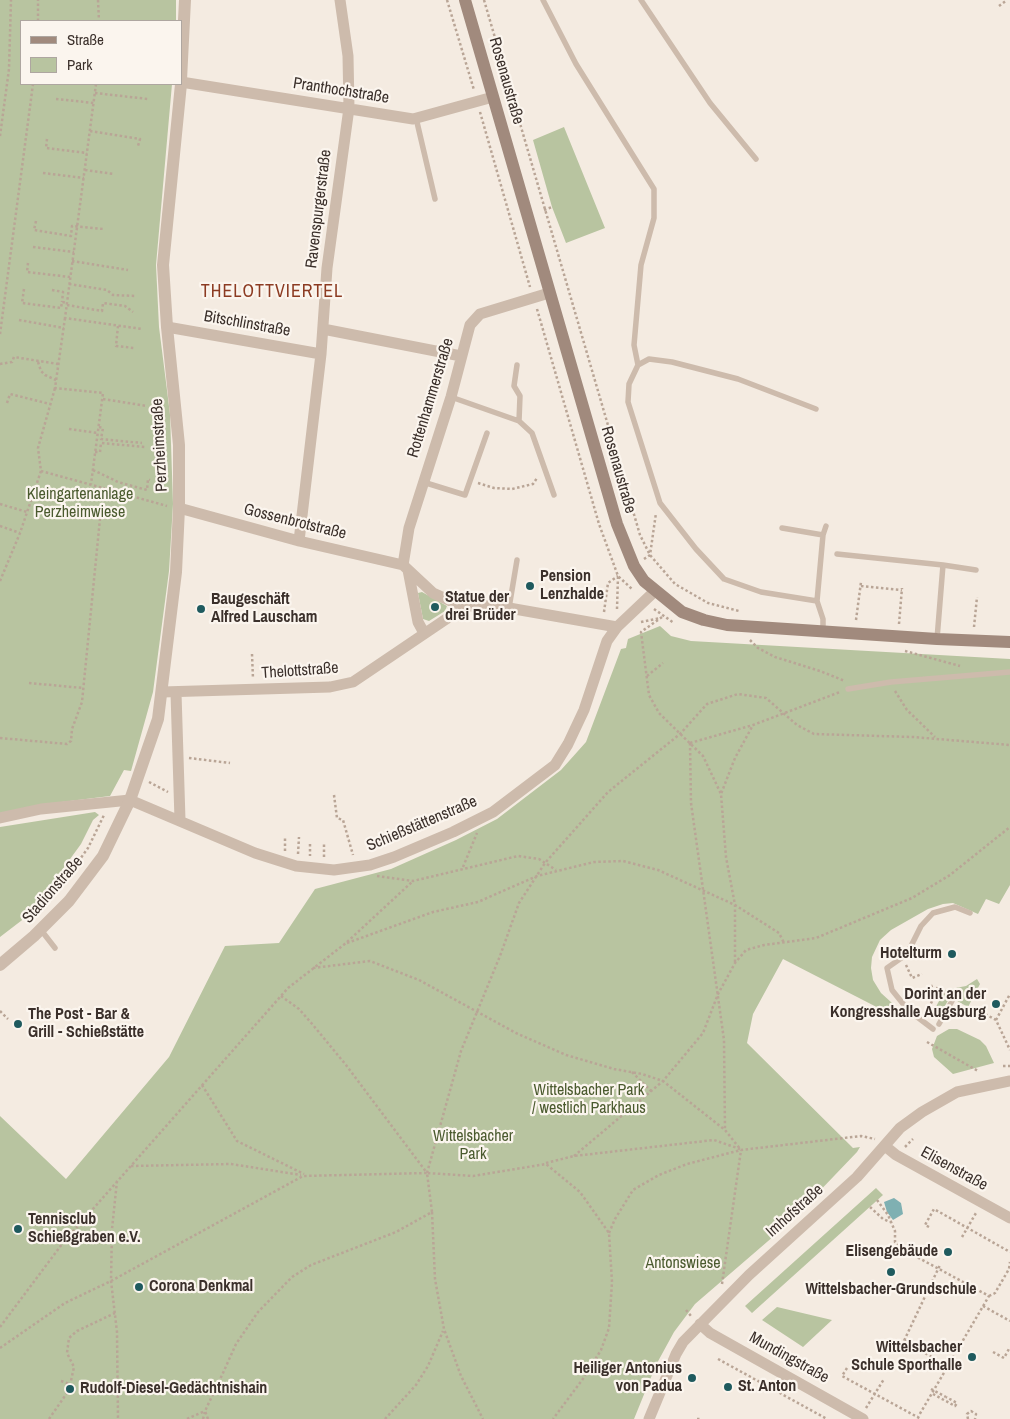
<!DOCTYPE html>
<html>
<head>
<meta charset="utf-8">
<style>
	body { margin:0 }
	#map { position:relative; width:1010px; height:1419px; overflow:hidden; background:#f4ebe1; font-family:"Archivo Narrow",sans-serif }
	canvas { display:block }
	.legend { position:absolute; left:20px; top:20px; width:162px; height:65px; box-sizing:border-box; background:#fbf5ee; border:1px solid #aea6a0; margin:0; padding:6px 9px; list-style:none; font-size:15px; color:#3b302b }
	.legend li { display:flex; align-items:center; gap:10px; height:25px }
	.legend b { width:25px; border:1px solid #aea6a0 }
</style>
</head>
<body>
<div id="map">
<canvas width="1010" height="1419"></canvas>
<ul class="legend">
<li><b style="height:6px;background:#a18a7d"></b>Straße</li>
<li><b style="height:14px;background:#b8c4a0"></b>Park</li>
</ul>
</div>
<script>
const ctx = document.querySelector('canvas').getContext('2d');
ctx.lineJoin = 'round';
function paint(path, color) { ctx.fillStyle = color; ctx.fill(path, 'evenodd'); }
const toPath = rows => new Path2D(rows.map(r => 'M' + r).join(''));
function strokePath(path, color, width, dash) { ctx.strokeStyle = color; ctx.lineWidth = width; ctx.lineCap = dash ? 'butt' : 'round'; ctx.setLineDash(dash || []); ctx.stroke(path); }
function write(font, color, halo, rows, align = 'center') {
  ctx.font = font + ' "Archivo Narrow",sans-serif'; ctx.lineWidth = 4.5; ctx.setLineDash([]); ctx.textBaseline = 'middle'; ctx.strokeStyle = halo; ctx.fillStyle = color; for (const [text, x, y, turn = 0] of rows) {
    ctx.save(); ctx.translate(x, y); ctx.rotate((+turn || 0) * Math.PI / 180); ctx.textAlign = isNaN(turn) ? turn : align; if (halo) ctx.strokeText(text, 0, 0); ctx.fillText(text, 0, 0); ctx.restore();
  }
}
paint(toPath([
	[0,0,176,0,176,21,21,21,21,84,172,84,156,265,159,327,170,414,173,504,169,571,153,692,131,771,124,770,110,796,38,805,0,814],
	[564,127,605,228,566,243,552,207,533,140],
	[422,592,447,606,445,611,429,621,423,619,418,593],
	[660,626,671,636,691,641,1010,659,1010,885,999,904,986,899,978,914,953,903,943,904,928,909,891,930,880,940,872,957,871,968,873,980,881,993,902,1012,900,1019,783,959,753,1014,747,1043,853,1148,860,1147,857,1152,789,1223,695,1304,674,1332,656,1365,634,1419,0,1419,0,1116,66,1179,169,1057,225,946,279,943,315,889,391,869,456,840,497,819,561,770,586,742,621,649,626,648,628,639],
	[95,812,99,815,93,820,81,844,30,914,0,937,0,827],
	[977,979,980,984,968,1007,950,997,938,1018,932,1014,945,990,966,986],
	[949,1029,957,1029,980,1040,986,1046,994,1063,953,1074,934,1057,932,1049,937,1036],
	[876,1188,883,1195,752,1313,745,1306],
	[777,1307,832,1320,803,1347,762,1320]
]), '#b8c4a0');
paint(toPath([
	[894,1198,901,1203,903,1214,893,1220,887,1212,884,1202]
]), '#7fb0b2');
strokePath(toPath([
	[98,0,99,21],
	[447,0,474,90],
	[484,0,640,535,650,555,675,584,708,603,739,611],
	[999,6,1007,0],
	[38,21,38,0],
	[96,84,65,318,142,329],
	[95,93,148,99],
	[56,99,94,103],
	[480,112,530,287],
	[90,131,140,139,138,146],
	[0,136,9,69,11,0],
	[47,139,46,148,87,153],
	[85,170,114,174],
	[43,173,84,178],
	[544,210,552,207],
	[36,221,34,230,71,236,72,226,104,229],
	[33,247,74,252],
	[72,261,128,270],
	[28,263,27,272,70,277],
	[69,284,107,290,113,295,135,296],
	[24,289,22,303,61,308,62,302,67,303],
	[52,290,63,292,62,302],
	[67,305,102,311,103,303,125,306,133,312],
	[537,309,599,524,618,576,633,590],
	[65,318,55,388,103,393,91,484],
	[19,320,64,328],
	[118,326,116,346,134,348],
	[0,334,33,84],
	[38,362,41,371,45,375,56,380],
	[0,364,12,362,14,357,58,364],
	[103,399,147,406],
	[7,403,10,394,50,404],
	[99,427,103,428,101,439,142,443],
	[69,429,98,433],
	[95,452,100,452,101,443,145,447],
	[93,470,118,482,147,490,148,479,150,480],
	[478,483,494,488,512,489,533,484,537,478],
	[103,488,167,506],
	[0,504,27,512],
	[0,526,20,533],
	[644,559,650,555,656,513],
	[0,581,20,533,41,471],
	[861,586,902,590],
	[617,609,618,576],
	[654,609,674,623],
	[604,612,608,583,618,576],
	[662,617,641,632,649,695,659,713,703,756,721,794],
	[856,620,861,582],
	[641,622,660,618],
	[899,624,902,588],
	[974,627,977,597],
	[750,640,758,648,775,657,820,671,845,681],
	[905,651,960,666],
	[252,654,253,679],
	[647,676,663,663],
	[29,683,83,688],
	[895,691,907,710,935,737],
	[0,738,67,744,71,741,72,729,82,702,103,488,41,471,38,448,55,388],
	[690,743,691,803,724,1040,725,1130],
	[690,743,753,725,840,692],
	[189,758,230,763],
	[149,782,168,792],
	[334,795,337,818,343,820,353,855],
	[310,844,310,856],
	[285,851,285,836],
	[298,854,299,837],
	[324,857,324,843],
	[463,867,477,833],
	[377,876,413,881,518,856,539,859,556,870],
	[52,898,88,848,104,815],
	[347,943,433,912,478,902,537,876,594,862,623,861,658,870,735,905,779,933,784,943],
	[735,962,735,905,726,857,721,794,735,758,753,725],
	[906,965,912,978,922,974],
	[313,968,370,961,419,980,516,1033,566,1055,614,1069,642,1074,663,1081,725,1130,741,1150,861,1136,875,1139],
	[931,985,935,994],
	[936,994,941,989],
	[281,996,299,1009,313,1025,346,1065,427,1173],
	[935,996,944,992,947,995],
	[972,1007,996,1020,1010,1050],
	[0,1011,8,1019],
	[926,1012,935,996,938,985],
	[996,1020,1010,994],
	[927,1042,978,1071],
	[1003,1066,1010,1066],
	[632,1072,652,1092],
	[202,1085,237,1141,304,1174],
	[905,1147,913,1139],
	[574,1156,663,1081,703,1033,718,994,735,963,746,950,764,945,816,938,912,898,950,875,1010,827],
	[546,1163,574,1156,714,1140,740,1149],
	[131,1166,231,1164,301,1175],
	[427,1173,461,1051,500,956,519,903,545,863,608,792,680,734,707,704,738,694,766,698,797,725,814,734,913,737,1010,745],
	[117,1181,112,1229,111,1281,117,1332,118,1419],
	[877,1200,888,1215,895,1231,895,1242,902,1249,989,1296,918,1417],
	[870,1207,883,1219,890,1222],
	[432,1212,435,1279,444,1329,461,1376,483,1419],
	[929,1227,925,1225,934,1209,1010,1252],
	[609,1233,615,1219,633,1190,659,1175,687,1164,741,1150],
	[962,1237,976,1213],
	[722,1284,741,1150],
	[989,1296,995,1293,1009,1269,1010,1262],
	[983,1306,1010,1321],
	[686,1310,691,1316],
	[0,1327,62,1244,288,988,346,943,413,881],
	[904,1340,948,1367],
	[902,1345,940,1265],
	[0,1348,65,1303,111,1281,303,1176,427,1173],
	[993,1352,1004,1358,1010,1347],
	[718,1359,827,1419],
	[951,1361,961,1367],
	[847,1368,842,1376,921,1419],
	[61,1381,70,1384],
	[933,1394,955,1406,957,1403,946,1397],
	[866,1408,884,1379],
	[49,1419,69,1390,74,1367,67,1353,69,1338,77,1331,115,1313],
	[187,1419,205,1411],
	[203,1419,205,1412],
	[208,1419,205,1411,223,1373,236,1344,258,1312,292,1277,311,1265,396,1232,432,1212,427,1173,473,1176,546,1164,580,1192,609,1233,612,1282,609,1328,601,1350,585,1376,553,1419],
	[385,1419,416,1385,428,1366,443,1331],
	[697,1419,700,1419],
	[968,1419,967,1414,971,1411,976,1414,975,1419]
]), '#b9a596', 2.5, [2.5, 2.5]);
strokePath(toPath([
	[543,0,576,64,654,189,654,218,641,265,634,345,638,365,629,384,628,402,660,503,696,549,724,579,761,592,817,601,823,619,823,630],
	[641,0,710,103,756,159],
	[416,118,435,199],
	[517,365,514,386,520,396,519,421],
	[638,365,649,359,672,362,738,379,816,409],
	[451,397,519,421,532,433,554,495],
	[423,482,465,495,487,433],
	[782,528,823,535],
	[837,554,943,565,937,639],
	[943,565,976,570],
	[817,601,823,535,826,526],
	[509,608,517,560],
	[848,689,891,682,1010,672],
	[41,930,55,948],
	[939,1024,952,1001],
	[933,1029,908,1010,892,990,887,968,907,954,921,926,933,913,955,907,970,913]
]), '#cdbbac', 5.5);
strokePath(toPath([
	[181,82,413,119,493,97],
	[167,327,321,354],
	[323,329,461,356],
	[179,508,299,541,403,565],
	[299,541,321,354,327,268,349,108,348,56,340,0],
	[403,565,409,528,451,397,470,325,480,314,549,293],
	[403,565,433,593,464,607],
	[408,570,418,622,424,633],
	[162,692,330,687,353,682,464,607,481,605,509,608,617,627],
	[176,693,180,820],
	[0,818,41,809,130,800,255,853,296,866,334,870,370,865,394,857,453,832,493,812,555,765,568,744,584,710,607,641,617,627,655,591],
	[885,1146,896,1155,1010,1218],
	[700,1324,710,1333,863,1419],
	[649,1419,676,1354,683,1342,749,1275,857,1177,900,1128,922,1112,957,1092,1010,1081]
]), '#cdbbac', 11);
strokePath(toPath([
	[181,80,185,0],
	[0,965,34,936,69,901,103,856,130,800,158,719,176,572,179,508,179,445,167,327,163,265,181,84]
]), '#cdbbac', 12);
strokePath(toPath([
	[465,0,617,524,634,566,644,581,682,612,704,620,727,625,937,639,1010,642]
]), '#a18a7d', 12);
strokePath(toPath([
	[931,1389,946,1397]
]), '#b9a596', 2.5, [2.5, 2.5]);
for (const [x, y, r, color] of [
	[530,586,5,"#1f5a5e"],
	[435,607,5,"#1f5a5e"],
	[201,609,5,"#1f5a5e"],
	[952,954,5,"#1f5a5e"],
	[996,1004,5,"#1f5a5e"],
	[18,1024,5,"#1f5a5e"],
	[18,1229,5,"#1f5a5e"],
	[948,1252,5,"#1f5a5e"],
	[891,1272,5,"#1f5a5e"],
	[139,1287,5,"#1f5a5e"],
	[972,1357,5,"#1f5a5e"],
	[692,1378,5,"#1f5a5e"],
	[728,1387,5,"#1f5a5e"],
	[70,1389,5,"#1f5a5e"]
]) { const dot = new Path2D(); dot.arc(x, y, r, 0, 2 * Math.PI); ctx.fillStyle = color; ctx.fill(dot); strokePath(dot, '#fbf5ee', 2); }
write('16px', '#3b302b', '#fbf5ee', [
	["Rosenaustraße",506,81,74],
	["Pranthochstraße",341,91,9],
	["Ravenspurgerstraße",319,209,-83],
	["Bitschlinstraße",247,324,10],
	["Rottenhammerstraße",431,398,-73],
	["Perzheimstraße",160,445,-93],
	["Rosenaustraße",618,470,74],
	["Gossenbrotstraße",295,522,14],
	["Thelottstraße",300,671,-4],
	["Schießstättenstraße",422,824,-23],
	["Stadionstraße",53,890,-49],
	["Elisenstraße",954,1169,29],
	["Imhofstraße",795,1211,-42],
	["Mundingstraße",789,1358,29]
]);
write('16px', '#4a5a2e', '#fbf5ee', [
	["Kleingartenanlage",80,495],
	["Perzheimwiese",80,513],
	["Wittelsbacher Park",589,1091],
	["/ westlich Parkhaus",589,1109],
	["Wittelsbacher",473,1137],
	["Park",473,1155],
	["Antonswiese",683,1264]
]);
write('bold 16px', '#3b302b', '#fbf5ee', [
	["Pension",540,577],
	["Lenzhalde",540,595],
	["Statue der",445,598],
	["drei Brüder",445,616],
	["Baugeschäft",211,600],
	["Alfred Lauscham",211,618],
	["Hotelturm",942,954,"right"],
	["Dorint an der",986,995,"right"],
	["Kongresshalle Augsburg",986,1013,"right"],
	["The Post - Bar &",28,1015],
	["Grill - Schießstätte",28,1033],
	["Tennisclub",28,1220],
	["Schießgraben e.V.",28,1238],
	["Elisengebäude",938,1252,"right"],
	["Corona Denkmal",149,1287],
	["Wittelsbacher-Grundschule",891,1290,"center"],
	["Wittelsbacher",962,1348,"right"],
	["Schule Sporthalle",962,1366,"right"],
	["Heiliger Antonius",682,1369,"right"],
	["von Padua",682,1387,"right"],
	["St. Anton",738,1387],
	["Rudolf-Diesel-Gedächtnishain",80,1389]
], 'left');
ctx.letterSpacing = '1px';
write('18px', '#8c3b22', '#fbf5ee', [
	["THELOTTVIERTEL",272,292]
]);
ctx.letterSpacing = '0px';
</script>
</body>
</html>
